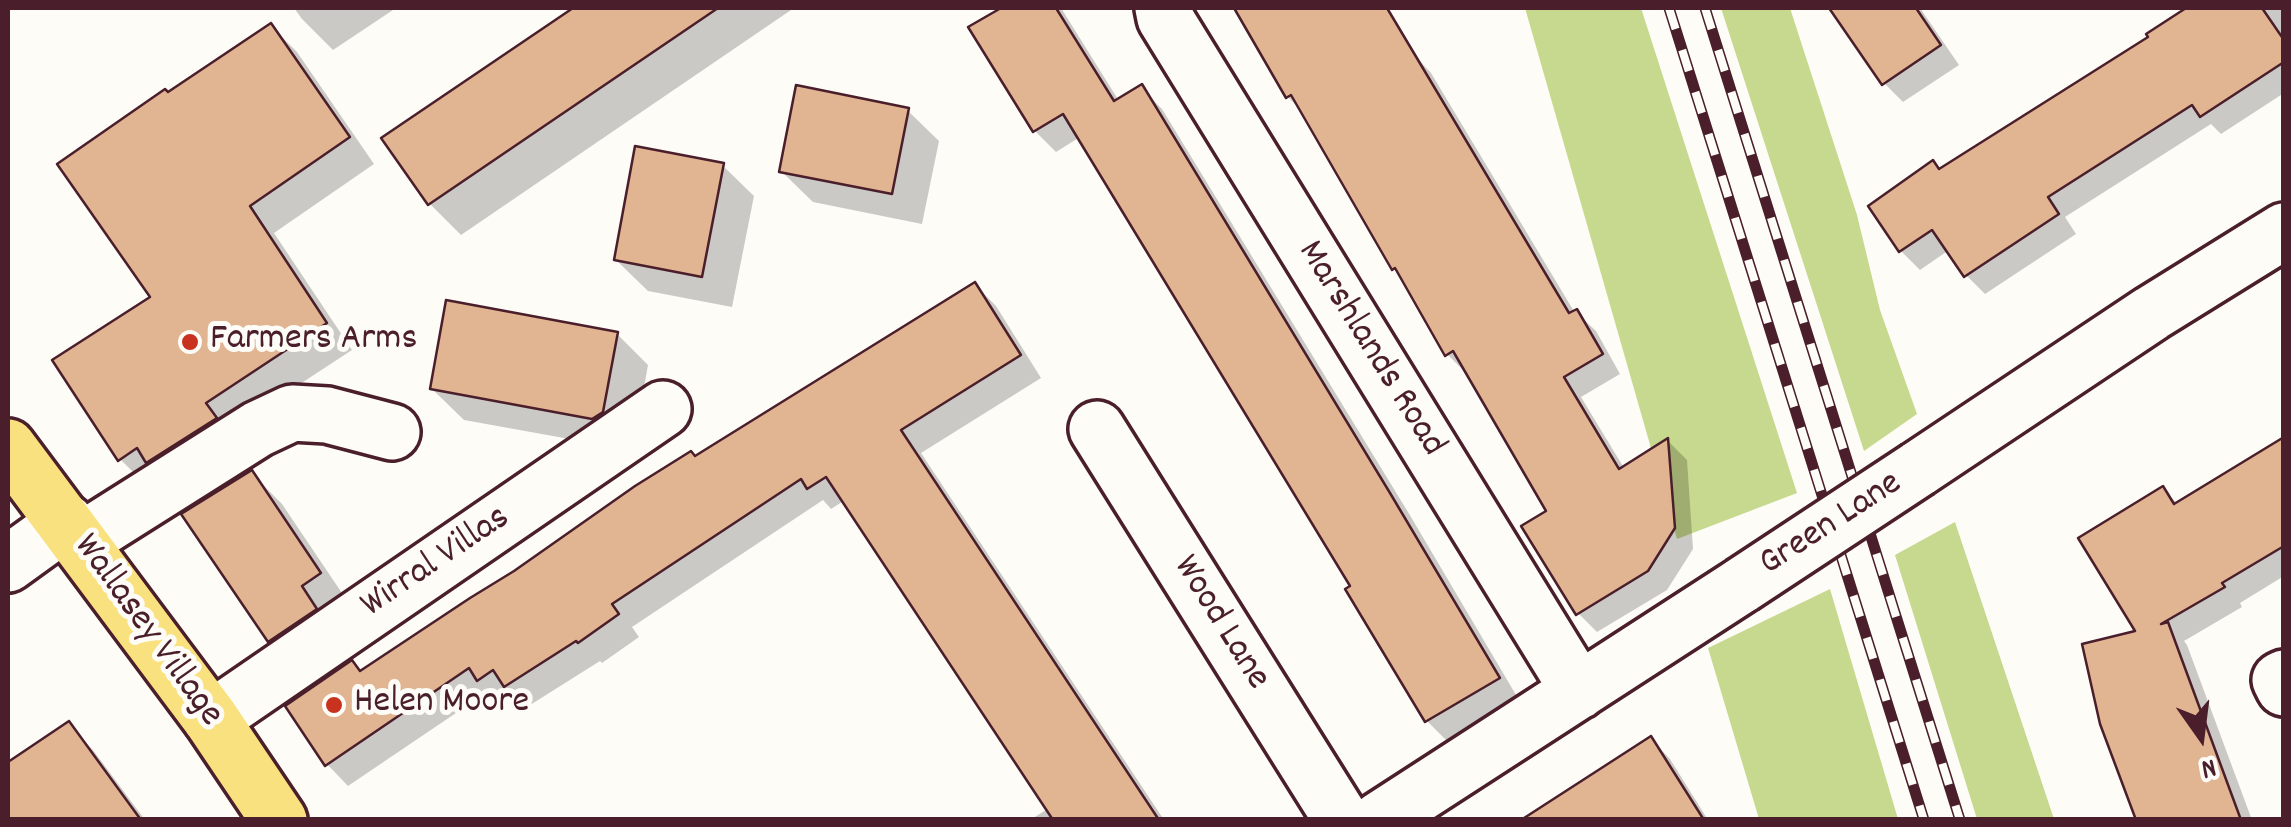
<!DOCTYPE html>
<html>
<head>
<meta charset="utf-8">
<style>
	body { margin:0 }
	#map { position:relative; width:2291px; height:827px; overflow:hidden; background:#fdfcf7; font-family:Dekko,sans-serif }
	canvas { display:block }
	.frame { position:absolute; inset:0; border:10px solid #4a1f2b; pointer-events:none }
	.north { position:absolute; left:2151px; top:687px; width:100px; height:100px; -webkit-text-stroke:8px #fdfcf7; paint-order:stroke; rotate:166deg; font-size:28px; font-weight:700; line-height:40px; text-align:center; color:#4a1f2b }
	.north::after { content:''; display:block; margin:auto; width:35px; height:45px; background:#4a1f2b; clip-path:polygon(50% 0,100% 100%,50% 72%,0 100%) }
</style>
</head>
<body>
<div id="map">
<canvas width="2291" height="827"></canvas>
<div class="frame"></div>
<div class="north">N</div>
</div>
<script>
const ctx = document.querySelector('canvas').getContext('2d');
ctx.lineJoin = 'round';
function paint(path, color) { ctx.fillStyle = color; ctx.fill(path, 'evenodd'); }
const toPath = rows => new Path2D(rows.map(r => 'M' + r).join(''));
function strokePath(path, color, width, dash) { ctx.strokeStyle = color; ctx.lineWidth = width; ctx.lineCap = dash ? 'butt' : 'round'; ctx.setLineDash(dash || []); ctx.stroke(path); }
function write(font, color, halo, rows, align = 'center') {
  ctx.font = font + ' Dekko,sans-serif'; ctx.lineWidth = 10; ctx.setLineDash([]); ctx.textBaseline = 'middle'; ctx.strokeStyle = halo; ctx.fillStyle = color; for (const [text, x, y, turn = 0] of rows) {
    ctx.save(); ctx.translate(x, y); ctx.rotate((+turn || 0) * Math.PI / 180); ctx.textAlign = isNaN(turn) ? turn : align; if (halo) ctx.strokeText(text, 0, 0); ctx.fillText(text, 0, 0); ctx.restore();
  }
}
paint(toPath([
	[1525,8,1641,8,1797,493,1677,539],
	[1721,8,1790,8,1857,215,1880,310,1917,414,1864,451],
	[1955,522,2054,819,1977,819,1895,555],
	[1830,589,1898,819,1759,819,1708,648]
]), '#c7d98e');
paint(toPath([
	[294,8,396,8,333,50,302,19],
	[577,8,794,8,461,235,430,204,385,139],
	[1006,8,1061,8,1119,101,1141,88,1162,109,1411,517,1519,700,1448,742,1427,721,1349,590,1354,587,1080,137,1056,152,1035,131,971,28],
	[1269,8,1387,8,1420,61,1431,73,1575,313,1576,312,1596,331,1620,374,1581,397,1624,468,1668,441,1687,460,1693,549,1667,590,1597,632,1578,613,1549,512,1466,373,1447,354,1404,278,1394,268,1304,113,1288,97,1245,22],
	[1831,8,1920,8,1959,65,1903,102,1884,83],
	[2191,8,2284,8,2284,93,2221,134,2211,124,2065,217,2076,234,1985,294,1966,275,1949,250,1920,270,1901,251,1941,171,2151,38,2149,35],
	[271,26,297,52,374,164,274,233,352,350,146,485,120,459,154,298,168,95],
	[907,110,939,141,922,224,813,202,781,171],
	[722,165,754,196,732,307,648,291,616,260],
	[975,285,996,306,1041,378,921,453,1164,820,1030,820,1049,808,845,500,831,509,823,500,632,627,639,637,602,663,600,661,527,707,513,692,501,701,490,690,348,786,327,764,362,673,695,459],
	[617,334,648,365,634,443,625,449,464,420,432,389],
	[2284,441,2284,576,2240,603,2242,607,2184,641,2187,645,2252,820,2139,820,2139,632,2162,489,2178,504],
	[251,473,282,504,350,605,301,672,270,641],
	[68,725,93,750,145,820,8,820,8,765],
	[1651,739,1670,759,1708,820,1535,820]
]), '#0003');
const building = toPath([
	[573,8,718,8,428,205,381,138,573,8],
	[1001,8,1056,8,1114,101,1142,84,1390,493,1500,678,1425,722,1345,589,1350,586,1063,114,1033,132,968,27,1001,8],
	[1234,8,1387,8,1569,313,1577,309,1603,354,1564,377,1619,469,1668,438,1675,528,1648,571,1576,615,1521,526,1546,511,1453,351,1445,356,1395,268,1392,270,1291,95,1286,98,1234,8],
	[1829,8,1916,8,1941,45,1882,85,1829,8],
	[2186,8,2262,8,2284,40,2284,62,2200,117,2192,105,2048,197,2059,214,1964,277,1932,230,1899,252,1868,206,1933,160,1939,169,2148,37,2146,34,2186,8],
	[271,23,350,137,250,206,327,323,206,403,217,418,146,463,137,448,118,461,52,360,150,297,57,164,165,89,168,92,271,23],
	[796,85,909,108,892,194,779,172,796,85],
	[635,146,724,163,702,277,614,260,635,146],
	[975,282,1021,355,901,430,1159,820,1053,820,826,477,807,489,801,479,612,604,619,614,578,643,576,641,504,687,493,670,477,681,469,668,325,766,285,706,352,660,360,671,470,598,514,571,635,486,691,451,695,456,975,282],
	[446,300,618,332,603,412,592,419,430,389,446,300],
	[2284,437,2284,546,2222,583,2225,587,2161,624,2168,622,2241,820,2136,820,2100,724,2082,644,2135,631,2078,538,2163,486,2174,504,2284,437],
	[252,470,321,573,302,586,317,609,268,642,181,514,252,470],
	[69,721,141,820,8,820,8,762,69,721],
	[1651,736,1704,820,1521,820,1651,736]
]);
paint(building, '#e1b492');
strokePath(building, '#4a1f2b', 2.5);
const minor = toPath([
	[1163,8,1165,18,1579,691],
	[1097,429,1342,820],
	[1918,469,2152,313,2284,231],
	[79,542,258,429,292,413,327,415,392,432],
	[8,564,66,522],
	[2284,678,2280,680,2284,688],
	[211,719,663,409],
	[1379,820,1742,585]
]);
const major = toPath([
	[8,447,211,719,279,820]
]);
strokePath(minor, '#4a1f2b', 62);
strokePath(major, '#4a1f2b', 62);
strokePath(minor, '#fdfcf7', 55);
strokePath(major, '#fae180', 55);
const rail = toPath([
	[1669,8,1924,820],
	[1705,8,1960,820]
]);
strokePath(rail, '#4a1f2b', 11);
strokePath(rail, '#fdfcf7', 8, [22]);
const minorBridge = toPath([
	[1742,585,1918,469]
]);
strokePath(minorBridge, '#4a1f2b', 62, []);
strokePath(minorBridge, '#fdfcf7', 55);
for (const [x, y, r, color] of [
	[190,342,10,"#c8321e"],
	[334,705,10,"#c8321e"]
]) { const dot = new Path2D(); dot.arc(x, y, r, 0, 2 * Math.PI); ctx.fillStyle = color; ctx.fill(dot); strokePath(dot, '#fdfcf7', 4); }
write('38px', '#4a1f2b', '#fdfcf7', [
	["Farmers Arms",210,342],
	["Helen Moore",354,705]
], 'left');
write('38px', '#4a1f2b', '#fdfcf7', [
	["Marshlands Road",1369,350,58],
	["Green Lane",1832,526,-33],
	["Wirral Villas",437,564,-34],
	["Wood Lane",1219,624,58],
	["Wallasey Village",146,632,54]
]);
</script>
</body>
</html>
